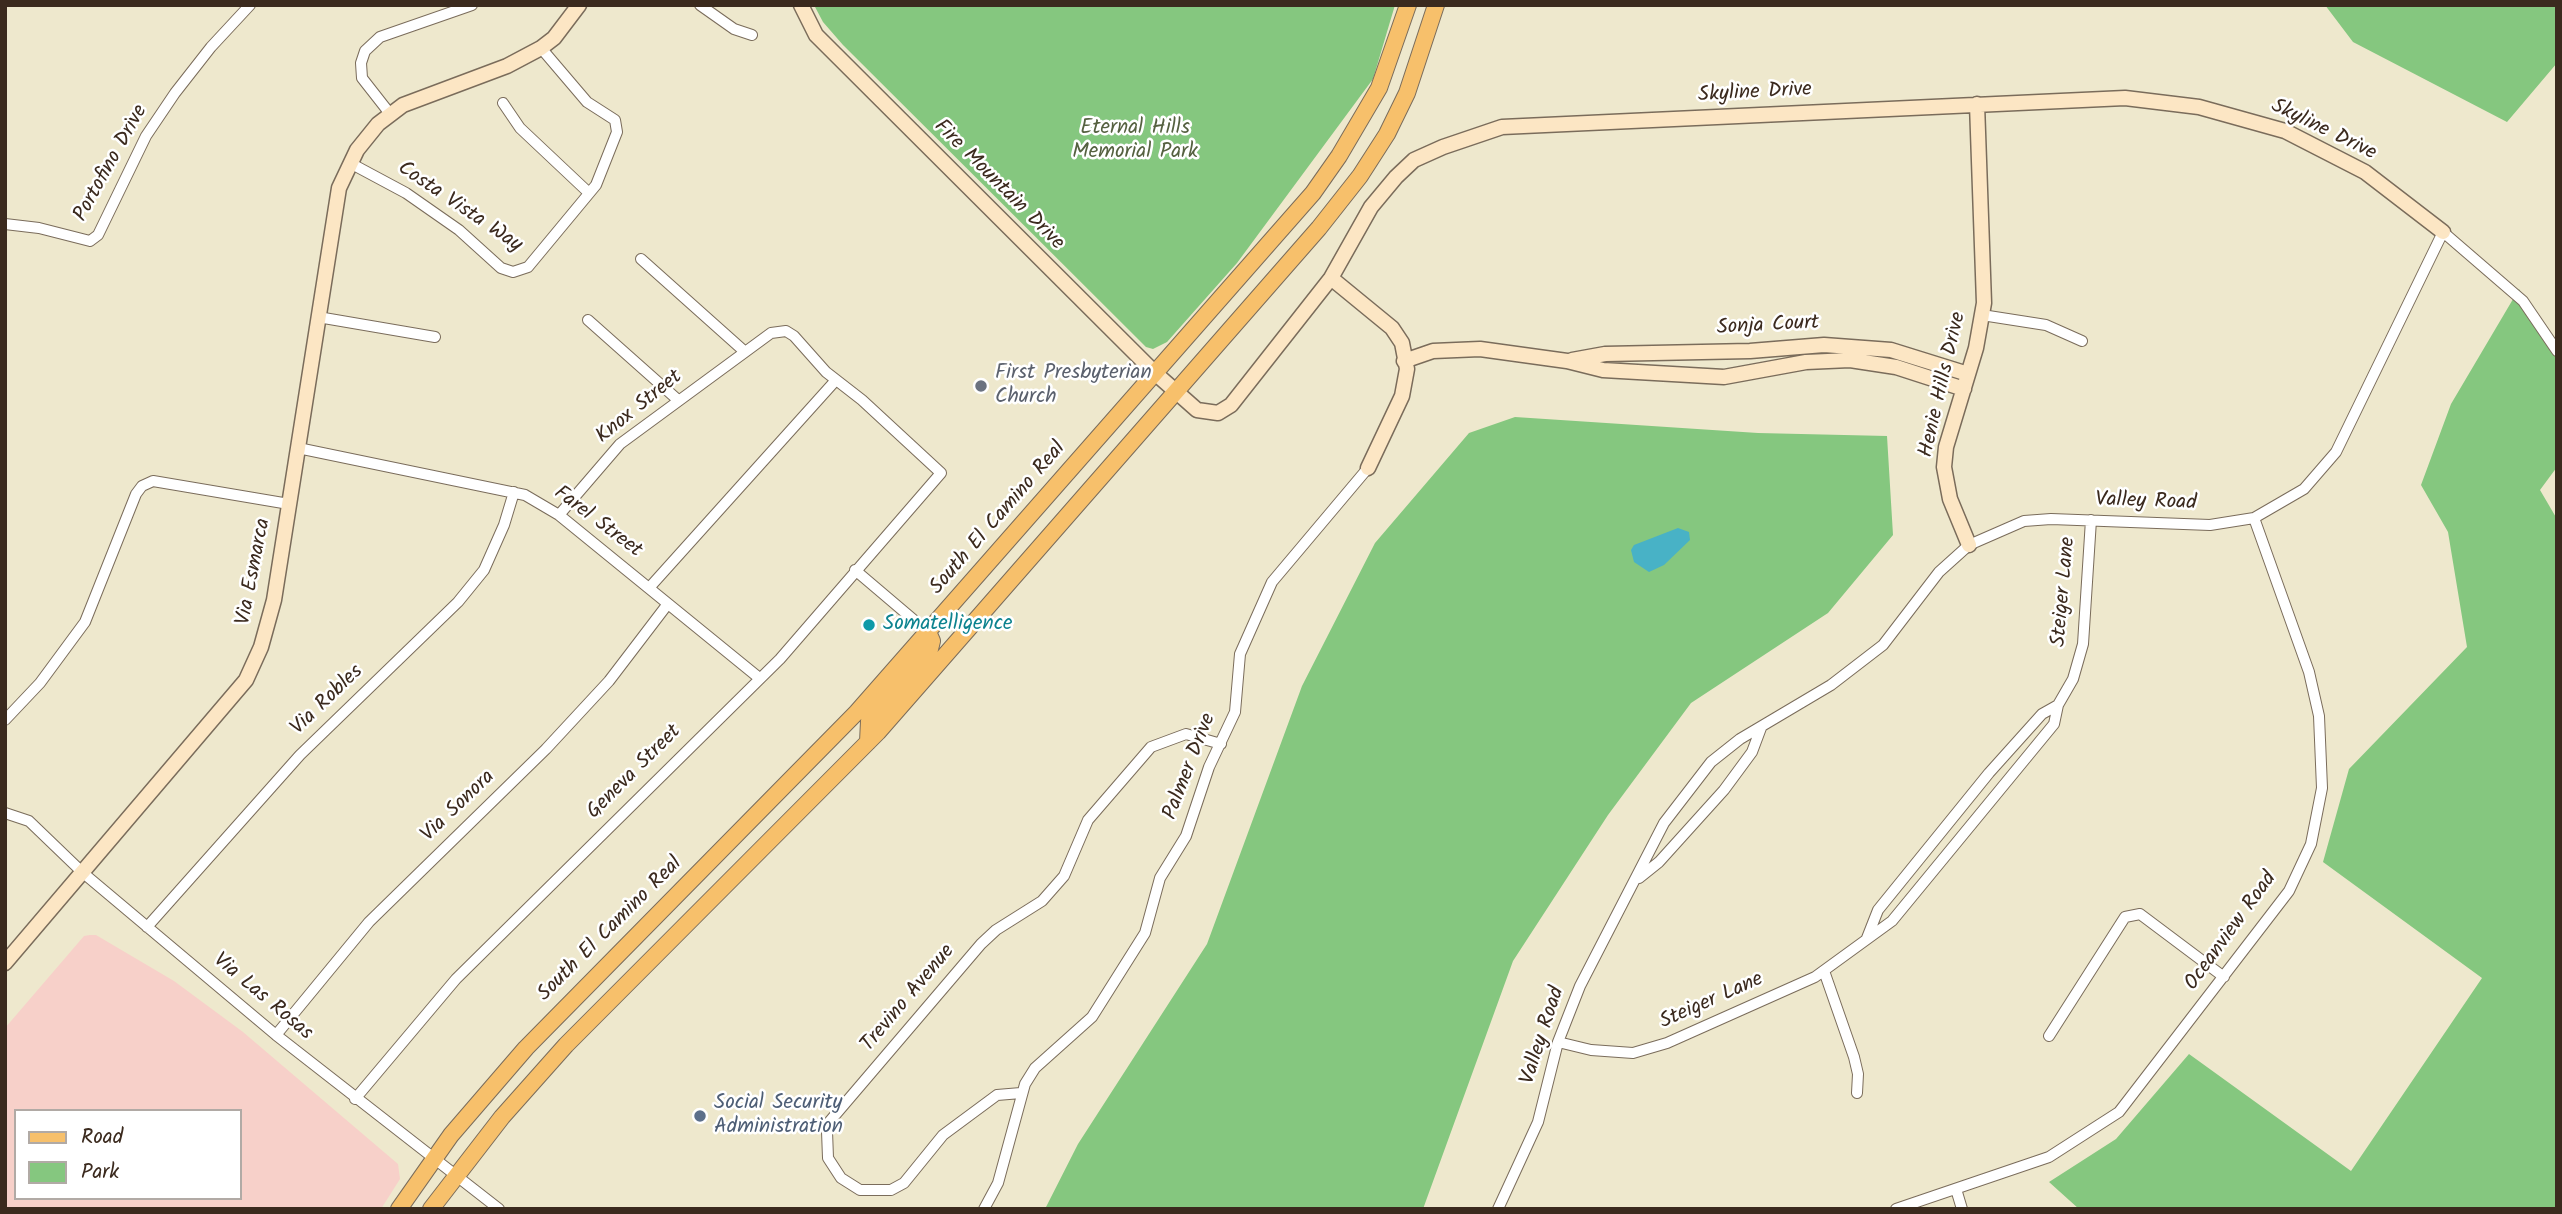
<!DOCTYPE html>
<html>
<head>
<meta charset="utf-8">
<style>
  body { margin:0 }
  #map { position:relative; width:2562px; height:1214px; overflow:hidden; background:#eee8cd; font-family:Kalam,sans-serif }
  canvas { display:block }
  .frame { position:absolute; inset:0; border:7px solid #3b2a1e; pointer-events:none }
  .legend { position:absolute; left:14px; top:1109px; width:228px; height:91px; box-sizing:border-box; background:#fff; border:2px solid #b1aaa5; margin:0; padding:9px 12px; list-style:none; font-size:21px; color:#3b2a1e }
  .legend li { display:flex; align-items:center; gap:14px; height:35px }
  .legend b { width:35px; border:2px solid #b1aaa5 }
</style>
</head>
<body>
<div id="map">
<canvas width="2562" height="1214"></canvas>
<div class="frame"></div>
<ul class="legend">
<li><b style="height:9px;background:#f7c06b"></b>Road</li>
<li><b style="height:19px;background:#85c77f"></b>Park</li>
</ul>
</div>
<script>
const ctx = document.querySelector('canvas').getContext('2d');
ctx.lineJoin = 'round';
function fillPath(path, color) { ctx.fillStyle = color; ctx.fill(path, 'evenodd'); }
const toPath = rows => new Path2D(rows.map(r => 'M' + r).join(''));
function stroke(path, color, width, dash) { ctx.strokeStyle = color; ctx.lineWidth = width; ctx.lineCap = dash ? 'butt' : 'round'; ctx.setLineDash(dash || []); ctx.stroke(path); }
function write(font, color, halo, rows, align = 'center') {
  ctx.font = font + ' Kalam,sans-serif'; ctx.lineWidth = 5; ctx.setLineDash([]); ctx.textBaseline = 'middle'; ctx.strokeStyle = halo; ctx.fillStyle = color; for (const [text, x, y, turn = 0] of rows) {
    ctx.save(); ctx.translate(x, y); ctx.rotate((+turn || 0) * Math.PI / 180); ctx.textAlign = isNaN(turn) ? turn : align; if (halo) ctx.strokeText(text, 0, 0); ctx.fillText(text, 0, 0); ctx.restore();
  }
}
fillPath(toPath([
  [90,935,96,935,174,981,243,1032,398,1164,400,1179,381,1209,5,1209,5,1028,84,936],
  [16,1111,240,1111,240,1198,16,1198]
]), '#f7d0c9');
fillPath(toPath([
  [814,5,1395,5,1373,79,1237,263,1167,342,1153,349,1146,347,843,45,823,22],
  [2325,5,2557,5,2557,63,2507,122,2353,42],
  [2519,289,2557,351,2557,467,2540,490,2557,519,2557,1209,2079,1209,2049,1182,2116,1139,2189,1054,2351,1171,2482,978,2323,862,2349,769,2467,647,2448,532,2421,485,2451,404],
  [1515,417,1758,433,1887,436,1893,535,1828,613,1691,703,1608,815,1513,961,1423,1209,1045,1209,1078,1144,1207,944,1302,686,1375,543,1469,433]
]), '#85c77f');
fillPath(toPath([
  [1678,528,1689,532,1690,540,1664,565,1649,572,1634,562,1631,550,1634,545]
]), '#48b2c6');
const street = toPath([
  [700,5,734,29,752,35],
  [503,103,520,128,589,193],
  [391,115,362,78,361,63,365,51,380,37,472,5],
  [350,163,406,193,459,230,501,268,513,272,528,267,596,185,617,132,615,120,587,102,541,48],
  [5,224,39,228,90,241,98,235,146,136,175,93,211,47,250,5],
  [641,259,744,351],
  [1982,315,2046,325,2082,341],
  [318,317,435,337],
  [588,320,678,400],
  [298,448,525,495,559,515,758,677],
  [855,570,928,632],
  [649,588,836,380],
  [5,720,40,683,85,622,136,494,142,486,153,481,289,504],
  [5,813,29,821,82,872,276,1035,499,1209],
  [1639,878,1659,862,1724,790,1752,752,1761,728],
  [147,927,300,755,458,602,484,570,504,525,514,492],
  [1867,938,1878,910,1989,773,2042,714,2058,705],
  [1824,971,1854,1057,1858,1074,1857,1093],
  [276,1035,369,922,546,749,609,681,667,605],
  [2049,1036,2125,917,2140,914,2224,977],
  [1558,1042,1591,1050,1633,1053,1667,1043,1815,977,1892,921,2054,724,2058,705,2073,679,2083,644,2091,520],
  [1021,1093,997,1095,943,1135,904,1183,891,1190,860,1190,841,1178,828,1158,827,1131,830,1121,981,944,996,930,1042,901,1064,876,1088,820,1151,747,1186,734,1221,744],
  [355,1099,456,979,780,659,941,473,862,400,826,372,794,336,786,331,771,333,620,444,559,515],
  [1956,1189,1962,1209],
  [984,1209,998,1183,1025,1084,1035,1068,1092,1017,1145,933,1160,878,1186,836,1209,767,1235,712,1240,654,1272,582,1368,468],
  [1498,1209,1538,1122,1558,1042,1580,986,1664,823,1711,762,1740,739,1831,685,1883,645,1939,572,1969,545,2024,521,2051,519,2210,525,2254,518,2304,489,2336,452,2443,232,2523,301,2557,351],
  [1896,1209,2049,1157,2119,1112,2289,891,2311,844,2322,788,2319,716,2309,672,2254,518]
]);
const secondary = toPath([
  [801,5,816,35,1155,373,1197,410,1218,413,1231,405,1331,278,1371,207,1396,177,1414,160,1443,147,1502,127,2125,98,2199,107,2285,131,2365,172,2443,232],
  [1331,278,1392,328,1402,343,1407,369,1402,396,1368,468],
  [1572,360,1605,354,1750,351,1824,345,1891,350,1968,374],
  [1404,361,1433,351,1480,349,1567,361,1603,370,1724,377,1806,362,1850,360,1896,367,1964,389],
  [1969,545,1950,499,1944,467,1946,447,1976,348,1984,303,1977,104],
  [5,963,246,680,261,647,274,600,339,188,357,150,378,124,403,105,507,66,541,48,554,38,579,5]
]);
const primary = toPath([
  [868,742,869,721,930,649,932,641,928,632],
  [399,1209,451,1135,526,1048,857,712,1313,193,1339,156,1379,88,1408,5],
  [431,1209,502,1117,566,1045,878,732,1319,228,1360,176,1387,134,1407,93,1436,5]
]);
stroke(street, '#7a6c5b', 12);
stroke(secondary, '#7a6c5b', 17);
stroke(primary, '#7a6c5b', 18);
stroke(street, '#fff', 10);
stroke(secondary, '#fce6c4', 14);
stroke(primary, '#f7c06b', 16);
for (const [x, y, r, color] of [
  [981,386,7,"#6b7280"],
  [869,625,7,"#0f9aa8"],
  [700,1116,7,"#5c6f8a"]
]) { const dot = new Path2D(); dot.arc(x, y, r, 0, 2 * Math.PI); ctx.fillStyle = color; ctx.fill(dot); stroke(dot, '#fff', 2.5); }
write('21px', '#3b2a1e', '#fff', [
  ["Skyline Drive",1755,94,-3],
  ["Skyline Drive",2323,131,26],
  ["Portofino Drive",112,164,-61],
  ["Fire Mountain Drive",998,186,45],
  ["Costa Vista Way",459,208,34],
  ["Sonja Court",1768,327,-3],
  ["Henie Hills Drive",1944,385,-77],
  ["Knox Street",640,408,-39],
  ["Valley Road",2146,503,2],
  ["South El Camino Real",999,519,-49],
  ["Farel Street",597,523,37],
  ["Via Esmarca",255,572,-79],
  ["Steiger Lane",2065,592,-85],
  ["Via Robles",328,701,-44],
  ["Palmer Drive",1191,767,-69],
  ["Geneva Street",635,773,-45],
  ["Via Sonora",459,807,-44],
  ["South El Camino Real",611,930,-45],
  ["Oceanview Road",2232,932,-54],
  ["Via Las Rosas",262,998,40],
  ["Trevino Avenue",909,999,-50],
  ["Steiger Lane",1712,1002,-24],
  ["Valley Road",1544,1036,-72]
]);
write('21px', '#556140', '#fff', [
  ["Eternal Hills",1135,129],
  ["Memorial Park",1135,153]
]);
write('21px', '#5b616d', '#fff', [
  ["First Presbyterian",995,374],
  ["Church",995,398]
], 'left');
write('21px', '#0d838f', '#fff', [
  ["Somatelligence",883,625]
], 'left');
write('21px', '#4e5e75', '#fff', [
  ["Social Security",714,1104],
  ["Administration",714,1128]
], 'left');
</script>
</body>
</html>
